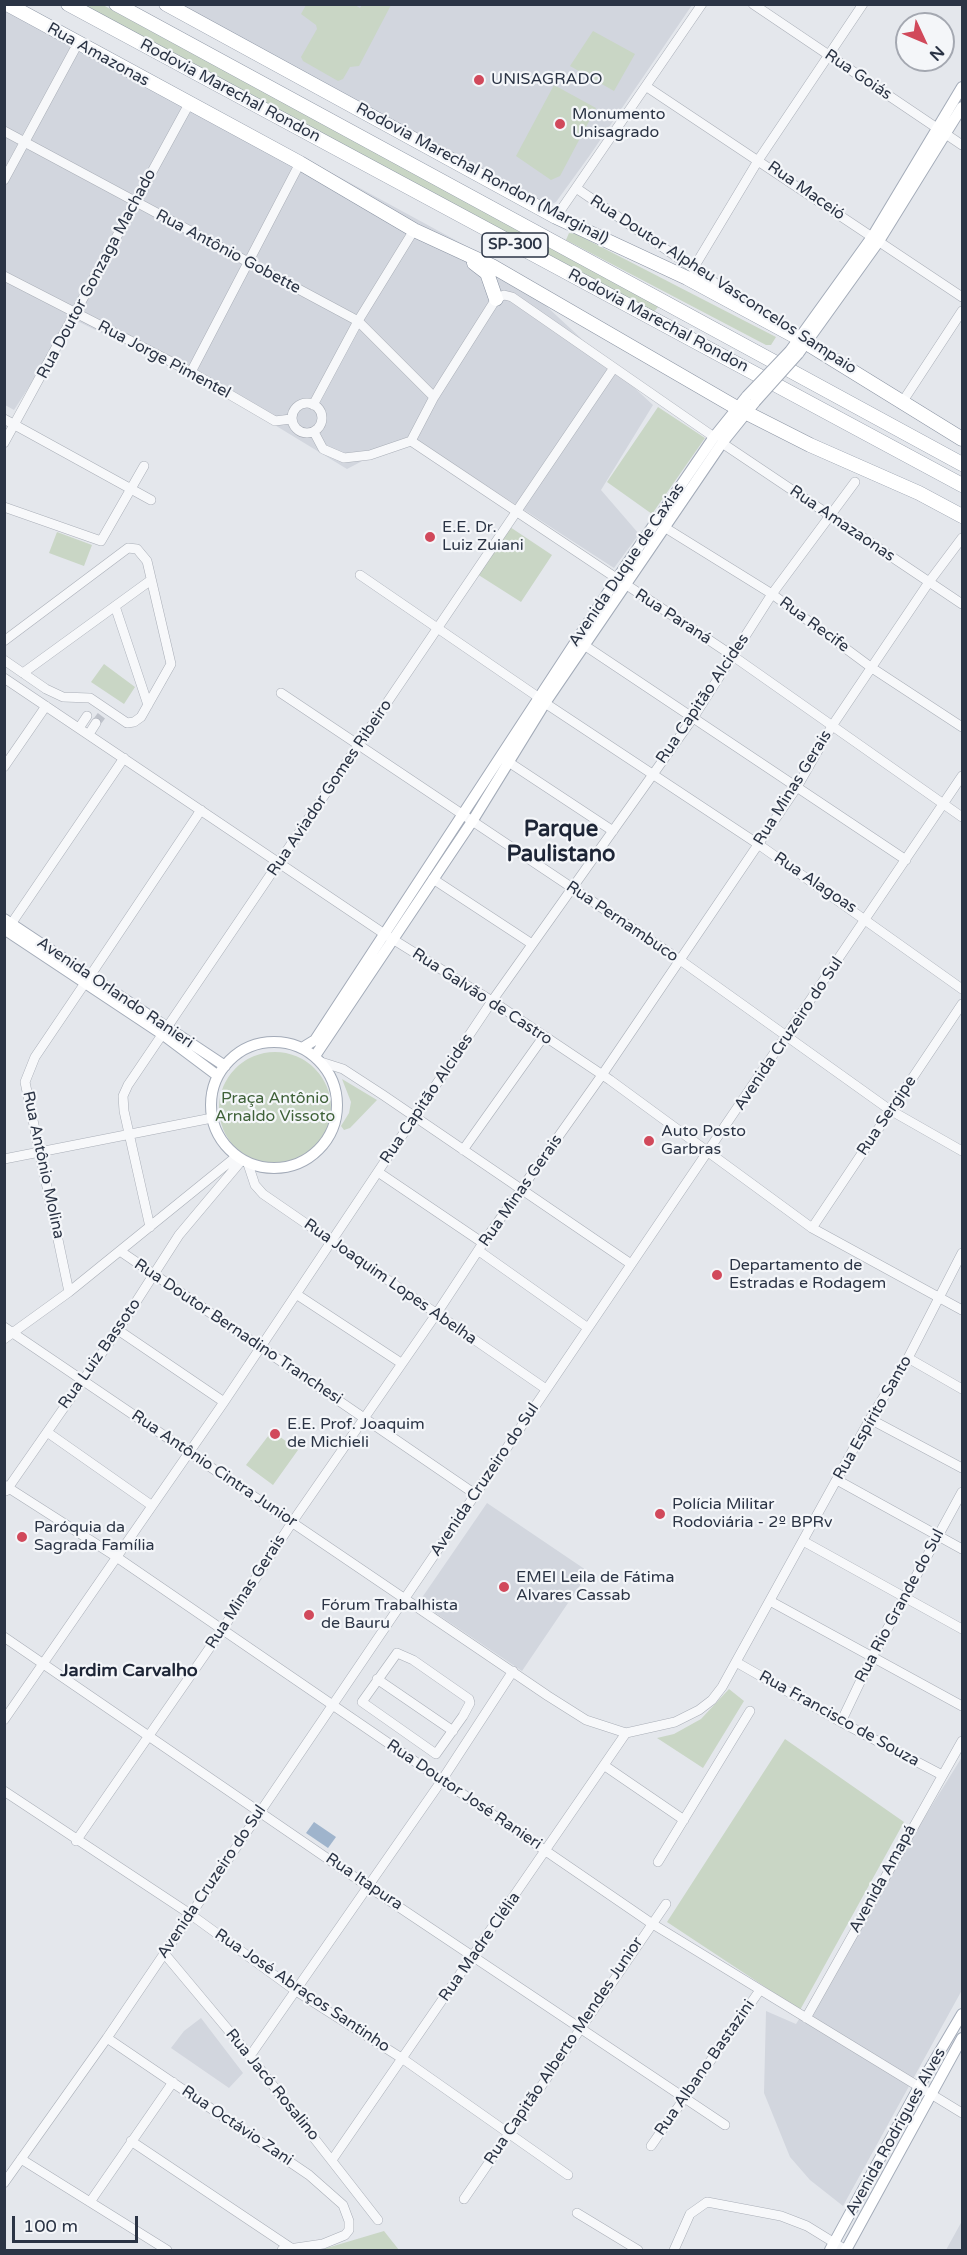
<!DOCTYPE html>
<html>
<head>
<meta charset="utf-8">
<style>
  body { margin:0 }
  #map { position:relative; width:967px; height:2255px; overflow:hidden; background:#e4e7ec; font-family:"Varela Round",sans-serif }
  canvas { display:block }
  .frame { position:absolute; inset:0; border:6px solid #2b3445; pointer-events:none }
  .north { position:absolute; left:895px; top:12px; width:60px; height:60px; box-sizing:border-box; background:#f4f6f9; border:2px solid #a4a8b1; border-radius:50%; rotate:134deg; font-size:16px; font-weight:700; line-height:24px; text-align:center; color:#2b3445 }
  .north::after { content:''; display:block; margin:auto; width:21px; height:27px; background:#d1495b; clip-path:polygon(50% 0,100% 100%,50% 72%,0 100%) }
  .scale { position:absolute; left:12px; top:2216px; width:126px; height:27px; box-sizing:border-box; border:3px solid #2b3445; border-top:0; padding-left:8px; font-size:18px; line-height:21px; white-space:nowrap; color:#2b3445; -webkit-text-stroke:4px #f4f6f9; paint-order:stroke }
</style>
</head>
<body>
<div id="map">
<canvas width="967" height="2255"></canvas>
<div class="frame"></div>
<div class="north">N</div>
<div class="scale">100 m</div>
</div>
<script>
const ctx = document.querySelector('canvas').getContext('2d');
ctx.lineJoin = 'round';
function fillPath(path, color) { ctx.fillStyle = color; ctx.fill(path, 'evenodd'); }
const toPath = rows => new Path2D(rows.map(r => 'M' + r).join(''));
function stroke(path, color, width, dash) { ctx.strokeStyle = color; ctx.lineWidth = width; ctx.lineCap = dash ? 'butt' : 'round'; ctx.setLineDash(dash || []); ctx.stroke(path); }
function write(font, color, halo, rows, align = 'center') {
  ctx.font = font + ' "Varela Round",sans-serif'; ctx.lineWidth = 4.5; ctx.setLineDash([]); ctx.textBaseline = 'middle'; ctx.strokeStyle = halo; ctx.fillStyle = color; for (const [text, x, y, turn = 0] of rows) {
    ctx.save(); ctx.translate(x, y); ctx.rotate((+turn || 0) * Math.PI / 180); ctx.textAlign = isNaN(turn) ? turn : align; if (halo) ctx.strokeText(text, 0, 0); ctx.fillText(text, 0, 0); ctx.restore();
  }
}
fillPath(toPath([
  [4,5,23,5,503,266,653,405,601,490,639,534,614,568,410,436,347,469,209,385,73,319,14,410,5,405],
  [177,5,692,5,590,155,556,202,550,205],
  [487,1503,589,1572,522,1671,419,1602],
  [962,1757,962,1990,843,2206,810,2180,790,2157,764,2093,766,2011,796,2024],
  [201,2018,243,2073,229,2088,171,2048,184,2031],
  [962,2221,962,2250,946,2250]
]), '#d2d6de');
fillPath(toPath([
  [78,5,103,5,659,306,651,315],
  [306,5,355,5,360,8,362,5,391,5,359,66,350,67,343,79,338,81,303,61,301,57,317,29,316,25,301,14],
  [593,31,635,54,614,91,570,66],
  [554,85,596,108,560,176,551,180,516,156],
  [569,233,576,234,776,337,771,345,766,345,566,240],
  [658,407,705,438,652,514,607,482],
  [510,527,552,555,521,602,477,574],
  [57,532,92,545,84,566,49,553],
  [104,664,135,687,124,704,91,682],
  '219 1108a56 56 0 1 1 112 0a56 56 0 1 1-112 0Z',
  [342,1079,377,1100,350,1128,344,1130,341,1126,349,1113,351,1102],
  [272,1431,298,1450,273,1485,246,1465],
  [729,1689,744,1701,703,1768,657,1738,674,1734,701,1719],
  [785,1739,904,1822,800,2010,667,1922],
  [384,2231,399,2250,320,2250]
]), '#c9d6c5');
fillPath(toPath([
  [314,1822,336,1837,328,1848,306,1833]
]), '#9fb4cc');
stroke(toPath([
  [96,723,102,715]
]), '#bfc3cb', 9, [9, 4.5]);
const minor = toPath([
  [753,4,962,145],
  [647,87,962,297],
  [4,131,358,321,434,397],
  [4,180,77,45],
  [576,188,740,300],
  [556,217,702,4],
  [693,269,759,159,863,4],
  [4,276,191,372,275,421,291,419],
  [191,372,300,163],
  [903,401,962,311],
  '292 418a15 15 0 1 1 30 0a15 15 0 1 1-30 0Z',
  [313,405,358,321,414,230],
  [4,419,151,500],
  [314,432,323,449,344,458,370,455,411,441,434,397,496,299,504,295,512,297,714,437],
  [411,441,733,656,962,817],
  [4,443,189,104],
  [722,443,962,604],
  [4,507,101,541,144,466],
  [664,527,772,594,872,668,962,727],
  [360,575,538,697],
  [115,606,148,705],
  [4,641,128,548,137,549,147,561,171,664,141,717,134,722,127,723,90,698,63,697,46,689,4,660],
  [584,645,906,860],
  [23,673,151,580],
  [4,678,386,935,492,1001,610,1080,812,1228,962,1310],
  [281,693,680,960,890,1110,962,1151],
  [545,703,758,844,962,989],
  [79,728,87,716],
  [89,734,96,723],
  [507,761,613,831],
  [4,767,46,706],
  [433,879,532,944],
  [7,930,124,758],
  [90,976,201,810],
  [321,1062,343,1069,383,1095,631,1264],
  [463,1150,544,1036],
  [4,1159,212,1118],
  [248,1164,255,1185,263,1194,546,1389],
  [378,1172,483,1243],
  [150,1227,124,1111,123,1096,128,1085,613,369],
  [812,1228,962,1004],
  [120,1251,475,1494],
  [479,1251,588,1328],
  [69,1292,25,1082,35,1057,85,983],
  [296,1294,401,1363],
  [4,1327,548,1696,586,1720,626,1733,675,1722,699,1710,712,1700,722,1687,870,1419,908,1358,962,1253],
  [118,1330,224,1402],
  [4,1339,69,1292,237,1156],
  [908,1358,962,1389],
  [870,1419,962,1468],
  [47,1432,151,1505],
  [837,1480,962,1549],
  [4,1485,115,1556,651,1923,962,2113],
  [6,1491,118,1330,179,1235,242,1160],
  [803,1541,962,1629],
  [770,1601,962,1706],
  [4,1637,369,1887,725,2125],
  [397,1653,413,1660,469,1699,470,1703,463,1716,436,1754,362,1702,397,1653],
  [736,1662,841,1722,942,1775],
  [377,1679,453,1731],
  [4,1720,224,1402,492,1001,693,718,772,594,855,482],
  [841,1722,872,1657,962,1492],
  [605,1766,684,1820],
  [4,1791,190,1914,296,1991,403,2059,568,2175],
  [76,1841,222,1630,293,1521,437,1313,483,1243,602,1075,797,787,832,726,929,582,962,538],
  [658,1862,750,1711],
  [163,1952,250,2056,378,2220],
  [806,2018,962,1741],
  [107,2038,309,2175,343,2205,349,2221,349,2230,345,2235,323,2244,282,2250],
  [250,2056,442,1780,513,1671],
  [131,2141,291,2248],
  [651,2146,760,1990],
  [21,2159,167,2250],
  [332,2160,626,1733],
  [4,2183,107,2038,962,776],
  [464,2199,666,1904],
  [90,2202,173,2082],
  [577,2213,638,2250],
  [674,2250,690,2214,707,2202,781,2216,807,2226,846,2250]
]);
const major = toPath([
  [790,351,872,237,962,87],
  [798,354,879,241,962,107],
  [4,919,225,1066],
  [4,929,162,1034,218,1076],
  '211 1105a63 63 0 1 1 126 0a63 63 0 1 1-126 0Z',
  [302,1048,315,1040,616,580,714,437,747,396],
  [315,1056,473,820,545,703,722,443,755,402],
  [830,2250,920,2085,962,2014],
  [846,2250,962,2038]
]);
const highway = toPath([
  [7,4,300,163,414,230,492,266,737,408,810,445,919,493,962,516],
  [68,4,962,485],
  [116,4,962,464],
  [166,4,556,217,687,278,800,339,962,439],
  [474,263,487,273,496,299]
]);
stroke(minor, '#a9aeb7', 10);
stroke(major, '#a3abb8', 12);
stroke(highway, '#8b94a3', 15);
stroke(minor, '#f7f8fa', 9);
stroke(major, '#fff', 10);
stroke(highway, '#fff', 14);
const majorBridge = toPath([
  [747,396,790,351],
  [755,402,798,354]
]);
stroke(majorBridge, '#a3abb8', 12, []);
stroke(majorBridge, '#fff', 10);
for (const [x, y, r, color] of [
  [479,80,6,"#d1495b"],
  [560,124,6,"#d1495b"],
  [430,537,6,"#d1495b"],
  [649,1141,6,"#d1495b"],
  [717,1275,6,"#d1495b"],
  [275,1434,6,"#d1495b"],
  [660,1514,6,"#d1495b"],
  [22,1537,6,"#d1495b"],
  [504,1587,6,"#d1495b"],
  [309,1615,6,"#d1495b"]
]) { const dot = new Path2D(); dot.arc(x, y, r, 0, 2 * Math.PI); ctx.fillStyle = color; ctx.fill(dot); stroke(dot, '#f4f6f9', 2); }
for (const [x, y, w] of [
  [515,245,66]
]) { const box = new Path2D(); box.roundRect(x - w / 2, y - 12, w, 24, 4.5); ctx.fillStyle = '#f4f6f9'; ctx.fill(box); stroke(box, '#2b3445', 1.5); }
write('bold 15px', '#2b3445', null, [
  ["SP-300",515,245]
]);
write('16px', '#2b3445', '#f4f6f9', [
  ["Rua Amazonas",98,55,29],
  ["Rua Goiás",858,75,34],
  ["Rodovia Marechal Rondon",230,91,28],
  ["Rodovia Marechal Rondon (Marginal)",482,174,28],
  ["Rua Maceió",806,191,35],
  ["Rua Antônio Gobette",228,252,28],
  ["Rua Doutor Gonzaga Machado",97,274,-62],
  ["Rua Doutor Alpheu Vasconcelos Sampaio",723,285,33],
  ["Rodovia Marechal Rondon",658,321,28],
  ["Rua Jorge Pimentel",164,360,28],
  ["Rua Amazaonas",842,524,34],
  ["Avenida Duque de Caxias",627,565,-56],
  ["Rua Paraná",673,617,33],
  ["Rua Recife",814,625,36],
  ["Rua Capitão Alcides",703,699,-56],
  ["Rua Aviador Gomes Ribeiro",330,788,-56],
  ["Rua Minas Gerais",793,788,-58],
  ["Rua Alagoas",815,883,34],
  ["Rua Pernambuco",622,922,34],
  ["Avenida Orlando Ranieri",115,993,34],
  ["Rua Galvão de Castro",482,997,33],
  ["Avenida Cruzeiro do Sul",789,1034,-56],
  ["Rua Capitão Alcides",427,1099,-56],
  ["Rua Sergipe",887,1116,-56],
  ["Rua Antônio Molina",43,1165,78],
  ["Rua Minas Gerais",521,1191,-55],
  ["Rua Joaquim Lopes Abelha",390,1282,35],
  ["Rua Doutor Bernadino Tranchesi",238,1332,34],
  ["Rua Luiz Bassoto",100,1354,-55],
  ["Rua Espírito Santo",873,1418,-60],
  ["Rua Antônio Cintra Junior",214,1469,34],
  ["Avenida Cruzeiro do Sul",485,1480,-56],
  ["Rua Minas Gerais",246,1592,-57],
  ["Rua Rio Grande do Sul",900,1606,-62],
  ["Rua Francisco de Souza",839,1719,29],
  ["Rua Doutor José Ranieri",464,1795,34],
  ["Avenida Amapá",883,1879,-61],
  ["Avenida Cruzeiro do Sul",212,1882,-56],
  ["Rua Itapura",364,1882,34],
  ["Rua Madre Clélia",480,1947,-55],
  ["Rua José Abraços Santinho",302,1991,34],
  ["Rua Capitão Alberto Mendes Junior",564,2051,-56],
  ["Rua Albano Bastazini",705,2068,-55],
  ["Rua Jacó Rosalino",272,2085,51],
  ["Rua Octávio Zani",237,2126,34],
  ["Avenida Rodrigues Alves",896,2132,-61]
]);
write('16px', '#2b3445', '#f4f6f9', [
  ["UNISAGRADO",491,80],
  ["Monumento",572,115],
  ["Unisagrado",572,133],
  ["E.E. Dr.",442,528],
  ["Luiz Zuiani",442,546],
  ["Auto Posto",661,1132],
  ["Garbras",661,1150],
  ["Departamento de",729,1266],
  ["Estradas e Rodagem",729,1284],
  ["E.E. Prof. Joaquim",287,1425],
  ["de Michieli",287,1443],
  ["Polícia Militar",672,1505],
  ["Rodoviária - 2º BPRv",672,1523],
  ["Paróquia da",34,1528],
  ["Sagrada Família",34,1546],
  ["EMEI Leila de Fátima",516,1578],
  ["Alvares Cassab",516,1596],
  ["Fórum Trabalhista",321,1606],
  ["de Bauru",321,1624]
], 'left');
write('16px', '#3f6138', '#f4f6f9', [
  ["Praça Antônio",275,1099],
  ["Arnaldo Vissoto",275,1117]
]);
write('bold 18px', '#1d2536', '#f4f6f9', [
  ["Jardim Carvalho",129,1671]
]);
write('bold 22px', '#1d2536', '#f4f6f9', [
  ["Parque",561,830],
  ["Paulistano",561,855]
]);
</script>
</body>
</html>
